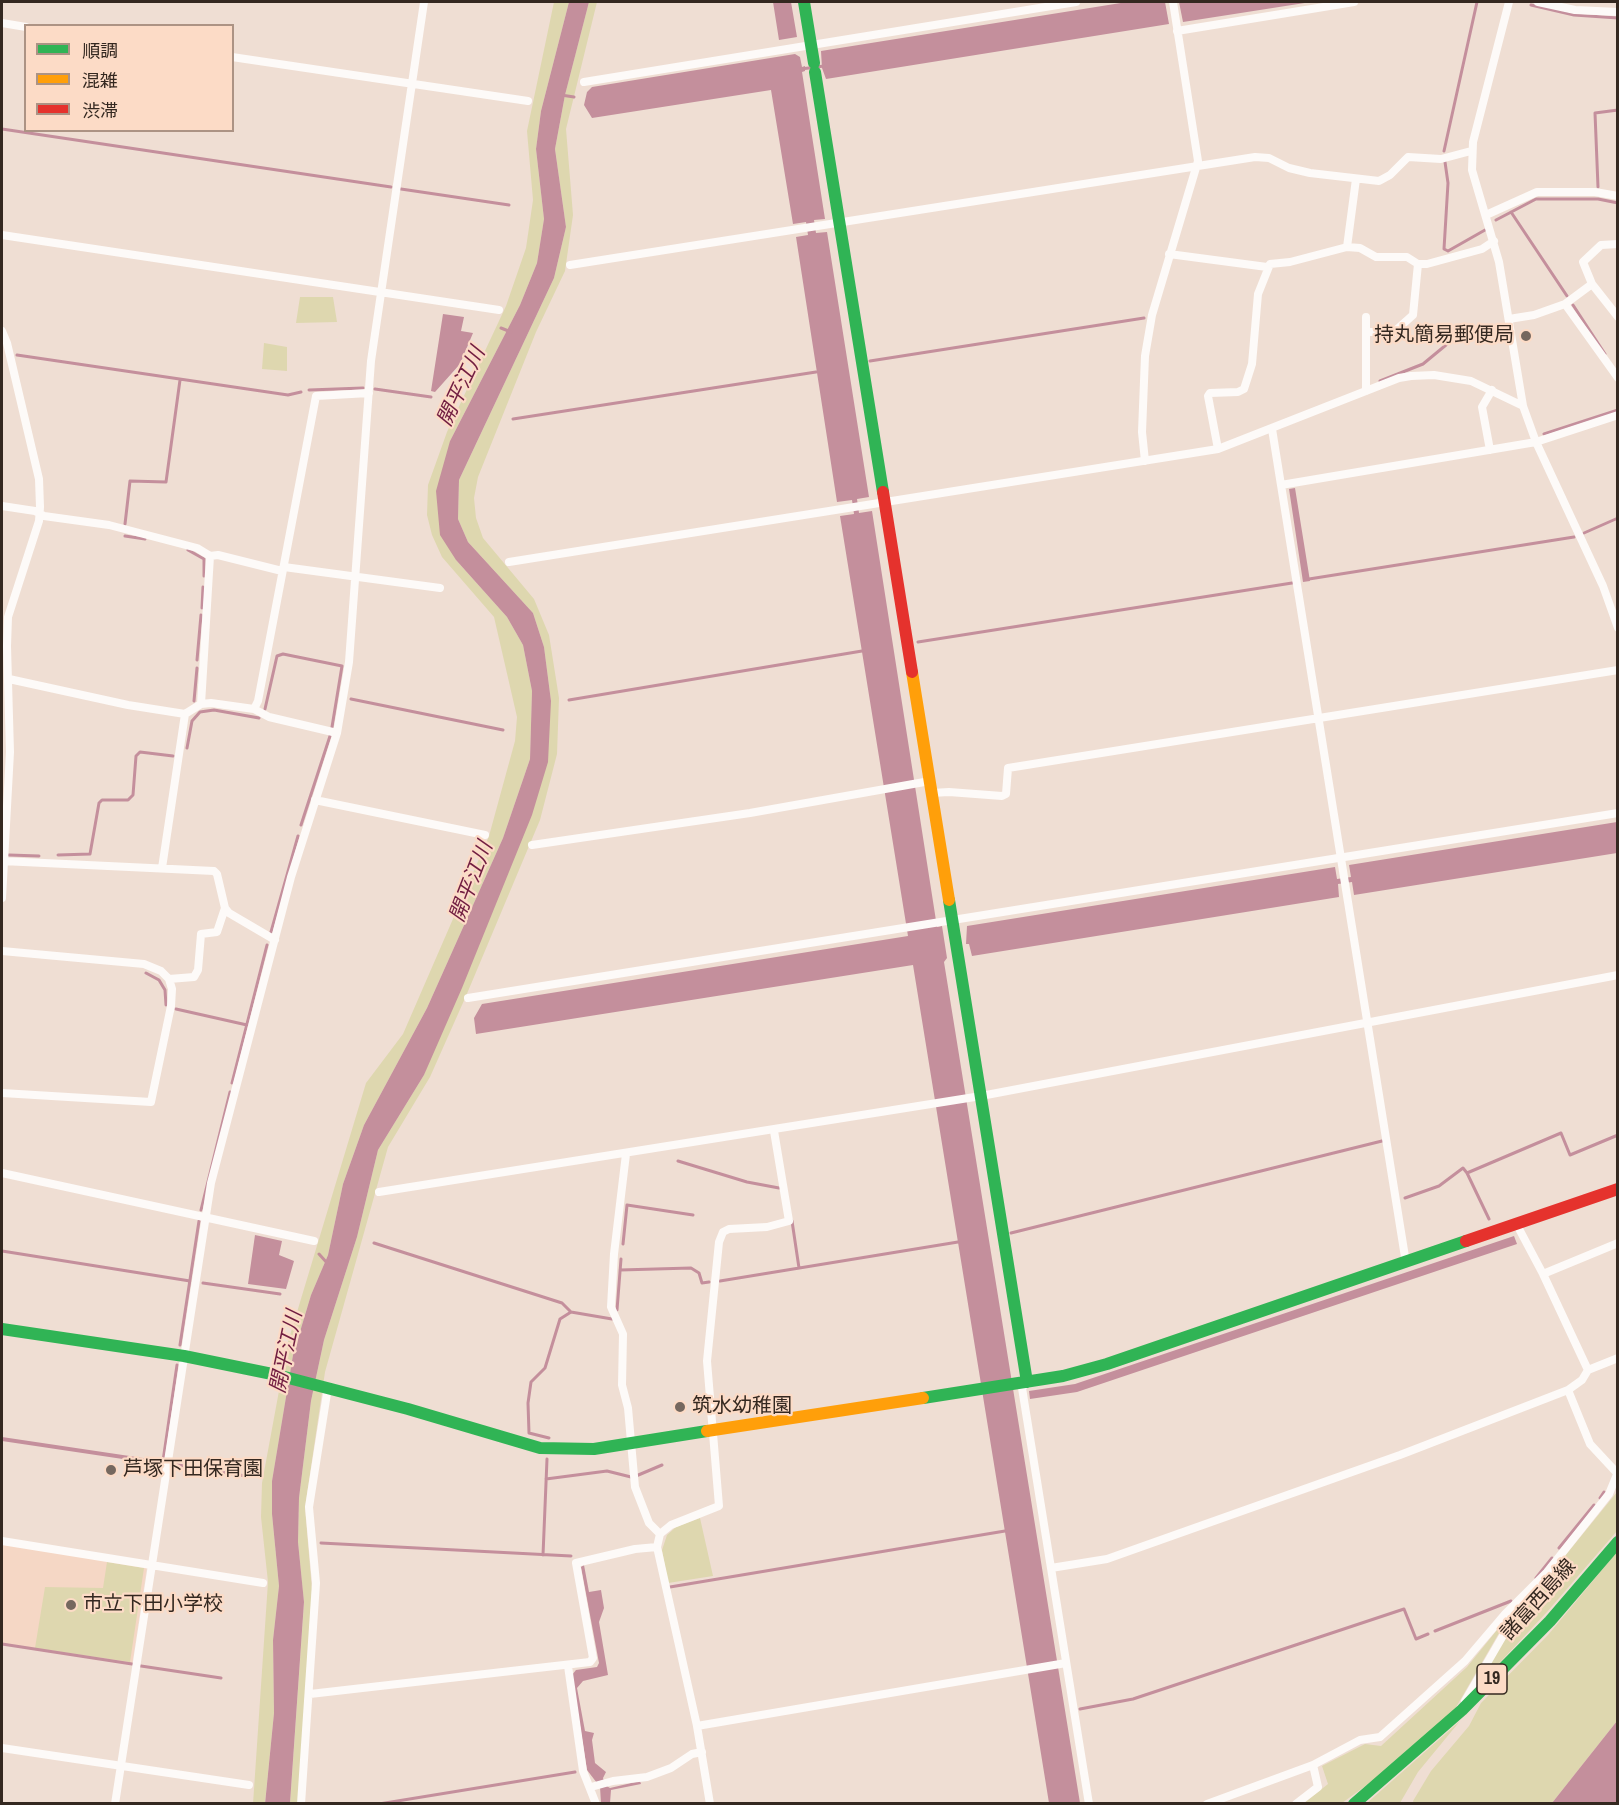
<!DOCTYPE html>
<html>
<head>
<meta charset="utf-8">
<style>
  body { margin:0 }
  #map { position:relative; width:1619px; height:1805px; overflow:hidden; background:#efded3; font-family:"Archivo Narrow","Noto Sans JP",sans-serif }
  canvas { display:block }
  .frame { position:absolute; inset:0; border:3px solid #342820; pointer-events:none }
  .legend { position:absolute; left:24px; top:24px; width:210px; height:108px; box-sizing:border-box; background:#fcdbc6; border:2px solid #ac9384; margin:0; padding:8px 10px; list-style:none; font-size:18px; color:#342820 }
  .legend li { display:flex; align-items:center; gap:12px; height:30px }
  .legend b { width:30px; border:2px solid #ac9384 }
</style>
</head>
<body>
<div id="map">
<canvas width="1619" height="1805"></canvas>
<div class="frame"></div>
<ul class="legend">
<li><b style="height:8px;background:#30b455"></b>順調</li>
<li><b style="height:8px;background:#ff9f0a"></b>混雑</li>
<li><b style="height:8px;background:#e5322d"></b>渋滞</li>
</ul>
</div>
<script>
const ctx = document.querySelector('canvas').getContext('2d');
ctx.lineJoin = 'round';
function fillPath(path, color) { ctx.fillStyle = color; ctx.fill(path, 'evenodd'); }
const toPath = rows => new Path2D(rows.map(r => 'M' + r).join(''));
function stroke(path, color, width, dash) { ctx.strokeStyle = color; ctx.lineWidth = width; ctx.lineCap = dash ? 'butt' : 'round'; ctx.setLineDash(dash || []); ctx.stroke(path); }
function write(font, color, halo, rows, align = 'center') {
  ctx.font = font + ' "Archivo Narrow","Noto Sans JP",sans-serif'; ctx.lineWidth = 4.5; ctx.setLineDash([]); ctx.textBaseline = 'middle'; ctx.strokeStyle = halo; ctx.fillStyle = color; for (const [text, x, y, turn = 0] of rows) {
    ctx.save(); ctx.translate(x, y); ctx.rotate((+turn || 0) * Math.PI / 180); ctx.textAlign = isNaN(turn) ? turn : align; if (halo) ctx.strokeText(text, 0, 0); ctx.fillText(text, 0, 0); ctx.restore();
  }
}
fillPath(toPath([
  [2,1543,147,1565,132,1665,2,1645]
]), '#f5d7c5');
fillPath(toPath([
  [554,2,569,2,541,111,536,149,544,219,537,263,520,305,450,441,456,560,507,617,523,645,532,691,530,759,503,838,427,1008,364,1125,343,1184,328,1255,311,1295,293,1355,272,1481,272,1514,279,1586,273,1640,274,1713,265,1803,253,1804,268,1582,261,1517,262,1483,288,1342,366,1083,403,1034,489,836,515,741,517,717,494,617,442,557,432,535,427,515,428,485,447,432,506,306,526,248,533,200,527,131],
  [589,2,597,2,566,129,573,215,565,271,536,332,478,477,474,498,476,518,483,538,534,599,549,635,559,698,557,754,540,820,466,996,430,1077,388,1147,325,1372,305,1508,312,1590,298,1803,290,1804,304,1603,298,1542,299,1498,311,1401,324,1340,357,1237,378,1150,424,1075,551,701,544,647,533,613,468,542,458,519,459,480,554,278,566,227,555,149,565,95],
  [300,297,333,297,337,322,296,323],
  [264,343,287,347,287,371,262,369],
  [1617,1492,1617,1531,1547,1612,1475,1689,1525,1605],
  [700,1518,713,1576,668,1583,662,1550,667,1535,676,1527],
  [1617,1552,1617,1721,1552,1803,1414,1804,1413,1801,1431,1771,1469,1726,1481,1703,1548,1635],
  [107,1562,144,1568,130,1662,35,1648,45,1587,103,1588],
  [1510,1614,1455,1709,1382,1774,1342,1803,1303,1804,1328,1784,1322,1766,1365,1744,1381,1746,1467,1667],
  [1460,1721,1418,1772,1400,1803,1367,1803]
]), '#ded7af');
fillPath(toPath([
  [569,2,589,2,565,95,555,149,566,227,554,278,459,480,458,519,468,542,533,613,544,647,551,701,548,762,532,815,462,988,424,1075,378,1150,357,1237,324,1340,311,1401,299,1498,298,1542,304,1602,290,1803,265,1804,274,1713,273,1640,279,1586,272,1514,272,1481,293,1355,311,1295,328,1255,343,1184,364,1125,427,1008,503,838,530,759,532,691,523,645,507,617,456,560,440,535,436,491,450,441,520,305,537,263,544,219,536,149,541,111],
  [773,2,791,2,797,37,779,40],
  [1127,2,1165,2,1169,24,826,79,822,68,821,51],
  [1179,2,1311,2,1183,22],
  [795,54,800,57,802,67,805,66,805,71,802,72,825,219,814,220,816,233,827,232,869,497,857,499,859,513,872,511,937,927,942,926,947,958,944,962,1080,1803,1049,1803,913,965,476,1034,474,1018,482,1004,908,936,840,516,854,514,852,500,837,502,796,237,808,235,806,222,793,224,771,90,592,118,584,105,587,92,592,87],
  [443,314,464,317,461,331,473,333,460,364,435,392,431,391],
  [1295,488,1310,581,1303,582,1289,489],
  [1617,822,1617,853,1354,895,1352,882,1338,884,1339,897,972,956,969,944,966,944,967,926,1335,867,1337,879,1351,877,1349,865],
  [255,1235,282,1241,279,1255,294,1261,286,1289,248,1284],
  [1514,1236,1517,1244,1077,1392,1030,1399,1029,1391,1075,1384],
  [2,1437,163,1461,163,1465,2,1441],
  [584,1565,589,1592,601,1590,604,1608,599,1622,608,1675,583,1681,577,1688,585,1731,594,1733,592,1740,595,1763,606,1772,603,1778,605,1785,610,1788,640,1781,641,1784,611,1790,610,1803,601,1803,600,1787,587,1770,572,1675,576,1670,597,1667,599,1663,581,1567],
  [1617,1721,1617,1803,1552,1803]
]), '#c48f9c');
stroke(toPath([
  [1531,5,1574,15,1618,18],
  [801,69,824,66],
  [561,95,574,97],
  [2,129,391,187],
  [1444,151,1477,2],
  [1445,162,1448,183,1444,249,1448,251,1485,230],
  [1598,187,1595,113,1618,110],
  [401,189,509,205],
  [1511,212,1567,296],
  [1496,220,1536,199,1598,199,1618,203],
  [1573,305,1605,354],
  [501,328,511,332],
  [17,355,288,395,301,392],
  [870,361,1144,318],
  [1380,381,1423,364,1446,345],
  [375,389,431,397],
  [309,390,363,388],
  [513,419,816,372],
  [1544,434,1618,410],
  [125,524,130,481,166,482,180,380],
  [1584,533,1618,518],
  [125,536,145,539],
  [188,550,204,559,204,576],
  [1309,579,1574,537],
  [202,608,203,587],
  [918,642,1292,583],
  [197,660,201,615],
  [351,699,503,730],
  [569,700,862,651],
  [194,701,197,668],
  [265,709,277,656,283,654,342,666,332,727],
  [187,748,192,721,200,712,214,710,259,718],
  [301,825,330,736],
  [9,855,39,856],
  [58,855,90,854,99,803,102,800,128,800,133,795,136,756,140,752,173,756],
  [271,932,298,836],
  [146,973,159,980,165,990,166,1005],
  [176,1009,247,1025],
  [232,1083,267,945],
  [678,1161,747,1182,779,1188],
  [1405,1198,1439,1186,1463,1168,1467,1173],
  [201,1210,230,1092],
  [1489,1219,1467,1173,1561,1133,1570,1155,1618,1135],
  [792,1221,799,1268],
  [1011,1233,1382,1141],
  [374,1243,562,1303,571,1312],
  [623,1244,627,1205,693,1215],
  [2,1251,190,1281],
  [319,1254,328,1264],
  [620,1270,691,1268,699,1273,702,1283,709,1282],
  [720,1281,958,1242],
  [203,1283,280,1294],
  [617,1310,621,1259],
  [180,1345,199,1221],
  [549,1438,529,1433,528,1403,531,1382,545,1368,560,1319,571,1312,612,1319],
  [163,1461,177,1365],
  [172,1464,246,1476],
  [636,1476,662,1465],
  [546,1479,607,1471,631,1477],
  [1600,1498,1604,1492],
  [321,1543,571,1556],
  [1559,1548,1594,1505],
  [543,1555,547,1459],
  [1536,1578,1552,1558],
  [670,1587,1005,1531],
  [1435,1631,1511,1601],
  [2,1644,132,1664],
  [141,1666,221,1678],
  [1080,1709,1133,1699,1404,1609,1416,1639,1428,1634],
  [379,1804,575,1772]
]), '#c48f9c', 3);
stroke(toPath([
  [1509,2,1473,142,1472,170,1499,262,1523,406,1536,442,1603,586,1618,628],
  [1538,2,1575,10,1618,12],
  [2,23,26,27],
  [1177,31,1354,2],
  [232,57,528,101],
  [584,82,1076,2],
  [1486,215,1537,192,1595,192,1618,196],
  [2,235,499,310],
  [1618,244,1601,245,1583,262,1592,284,1618,317],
  [1347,247,1356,179],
  [1169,254,1267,267],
  [570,265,1255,157,1269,158,1289,168,1310,173,1379,181,1390,175,1408,157,1441,159,1471,151],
  [1565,304,1618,378],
  [1509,319,1534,315,1565,304,1592,284],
  [2,331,7,343,39,479,40,507,39,521,8,617,7,646,10,752,2,898],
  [1366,332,1394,332,1413,315,1418,264],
  [1366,391,1366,317],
  [1272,429,1406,1263],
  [1218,449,1208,396,1210,393,1238,392,1244,389,1252,364,1258,294,1270,264,1290,262,1347,247,1360,248,1376,257,1407,257,1418,264,1427,264,1482,249,1494,241],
  [1490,450,1482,407,1492,390],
  [1145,461,1142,432,1145,356,1152,315,1198,161,1173,2],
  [1281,485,1536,442,1618,415],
  [2,506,35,511,44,516,109,525,197,548,210,556,218,555,282,571],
  [509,562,1218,449,1399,378,1411,376,1434,375,1471,381,1523,406],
  [284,567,440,588],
  [9,679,128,705,185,714],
  [201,704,210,556],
  [254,709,269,717,337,733],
  [932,793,949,792,1002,796,1006,794,1008,768,1618,670],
  [315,800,485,835],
  [532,845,750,813,930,781],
  [2,861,214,871,217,874,225,908,229,913,275,940],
  [162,868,185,714,201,704,211,703,254,709,258,701,316,396,369,393],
  [2,951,144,964,161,971,169,979,172,989,171,1006,151,1102,2,1093],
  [169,979,194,977,198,970,201,934,217,932,225,908],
  [468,998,1618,813],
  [626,1154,614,1254,611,1307,623,1334,622,1385,628,1408,635,1487,649,1523,660,1534],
  [2,1173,314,1241],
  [379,1192,981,1096,1618,975],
  [1517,1225,1543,1274,1588,1370],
  [1543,1274,1618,1243],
  [1027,1382,1022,1388,1089,1804],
  [1568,1390,1590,1444,1617,1473],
  [2,1541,263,1583],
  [1051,1568,1107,1559,1400,1455,1568,1390,1582,1380,1588,1370,1618,1358],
  [568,1666,583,1771,596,1804],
  [310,1694,590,1662,593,1658,576,1563,635,1549,657,1547],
  [1465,1701,1515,1615,1519,1602],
  [697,1726,1066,1663],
  [2,1748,249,1785],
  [591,1787,613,1781,647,1777,671,1768,692,1754,702,1752],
  [115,1804,211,1183,291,877,337,733,349,662,371,361,424,2],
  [301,1804,316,1583,309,1507,328,1387],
  [710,1804,697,1726,657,1547,660,1534,671,1525,719,1506,707,1361,719,1242,723,1232,729,1229,767,1227,789,1221,774,1131],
  [1207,1804,1313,1765,1360,1740,1380,1737,1465,1661,1505,1614,1547,1572,1609,1494,1618,1472],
  [1296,1804,1318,1787,1313,1765]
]), '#fdfaf8', 8);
stroke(toPath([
  [804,2,814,63],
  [815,72,883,492],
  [949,900,1027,1382],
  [2,1329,184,1356,277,1375,408,1409,540,1448,594,1449,707,1431],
  [923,1398,1063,1376,1107,1364,1466,1241],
  [1354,1804,1462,1710,1550,1621,1618,1542]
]), '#30b455', 12);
stroke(toPath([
  [912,672,949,900],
  [707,1431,923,1398]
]), '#ff9f0a', 12);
stroke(toPath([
  [883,492,912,672],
  [1466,1241,1618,1189]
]), '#e5322d', 12);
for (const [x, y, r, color] of [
  [1526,336,6,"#75685f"],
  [680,1407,6,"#75685f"],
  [111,1470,6,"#75685f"],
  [71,1605,6,"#75685f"]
]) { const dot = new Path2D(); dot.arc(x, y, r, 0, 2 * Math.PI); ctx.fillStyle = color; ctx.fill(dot); stroke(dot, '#fcdbc6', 2); }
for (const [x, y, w] of [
  [1492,1679,30]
]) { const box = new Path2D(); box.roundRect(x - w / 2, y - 15, w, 30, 4.5); ctx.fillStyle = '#fcdbc6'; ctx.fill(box); stroke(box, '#342820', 1.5); }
write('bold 18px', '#342820', null, [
  ["19",1492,1679]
]);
write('20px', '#342820', '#fcdbc6', [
  ["持丸簡易郵便局",1514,336,"right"],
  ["筑水幼稚園",692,1407],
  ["芦塚下田保育園",123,1470],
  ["市立下田小学校",83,1605]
], 'left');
write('20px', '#342820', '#fcdbc6', [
  ["諸富西島線",1539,1600,-48]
]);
write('italic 21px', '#711d41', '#fcdbc6', [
  ["開平江川",462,387,-65],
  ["開平江川",472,882,-69],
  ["開平江川",287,1352,-78]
]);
</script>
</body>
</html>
